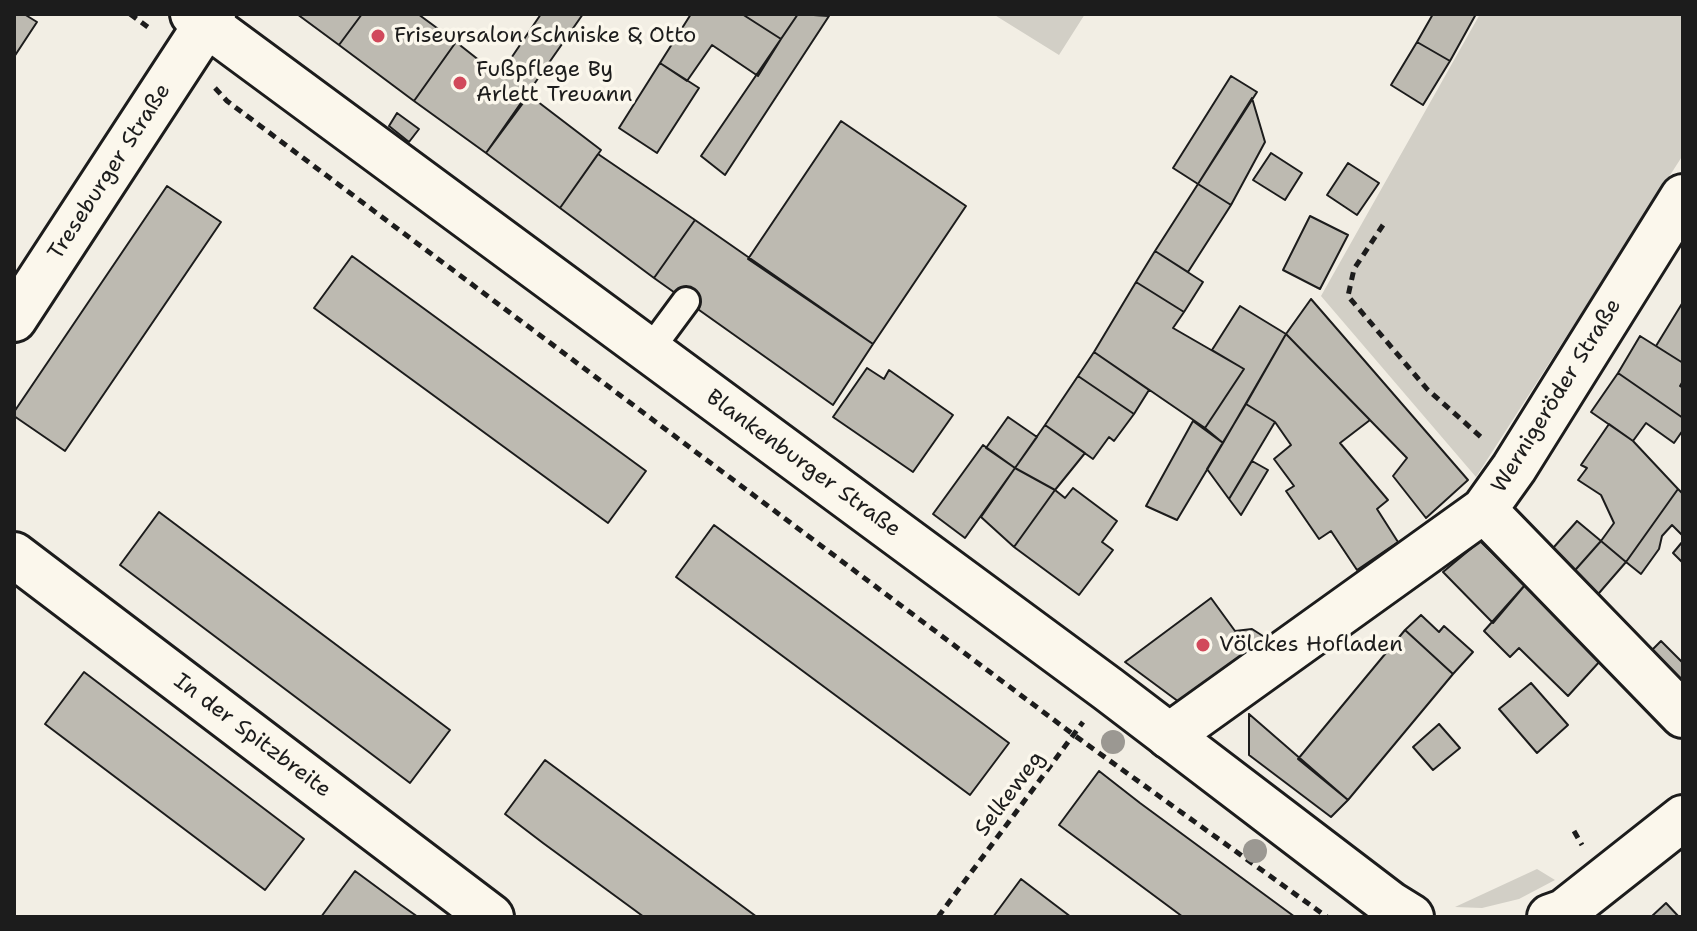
<!DOCTYPE html>
<html>
<head>
<meta charset="utf-8">
<style>
  body { margin:0 }
  #map { position:relative; width:1697px; height:931px; overflow:hidden; background:#f2eee4; font-family:"Shantell Sans",sans-serif }
  canvas { display:block }
  .frame { position:absolute; inset:0; border:16px solid #1c1c1c; pointer-events:none }
</style>
</head>
<body>
<div id="map">
<canvas width="1697" height="931"></canvas>
<div class="frame"></div>
</div>
<script>
const ctx = document.querySelector('canvas').getContext('2d');
ctx.lineJoin = 'round';
function fillPath(path, color) { ctx.fillStyle = color; ctx.fill(path, 'evenodd'); }
const toPath = rows => new Path2D(rows.map(r => 'M' + r).join(''));
function stroke(path, color, width, dash) { ctx.strokeStyle = color; ctx.lineWidth = width; ctx.lineCap = dash ? 'butt' : 'round'; ctx.setLineDash(dash || []); ctx.stroke(path); }
function write(font, color, halo, rows, align = 'center') {
  ctx.font = font + ' "Shantell Sans",sans-serif'; ctx.lineWidth = 7; ctx.setLineDash([]); ctx.textBaseline = 'middle'; ctx.strokeStyle = halo; ctx.fillStyle = color; for (const [text, x, y, turn = 0] of rows) {
    ctx.save(); ctx.translate(x, y); ctx.rotate((+turn || 0) * Math.PI / 180); ctx.textAlign = isNaN(turn) ? turn : align; if (halo) ctx.strokeText(text, 0, 0); ctx.fillText(text, 0, 0); ctx.restore();
  }
}
fillPath(toPath([
  [993,14,1085,14,1059,55],
  [1480,14,1683,14,1683,155,1476,477,1321,296],
  [1537,869,1555,880,1519,899,1482,908,1455,907]
]), '#d2cfc6');
const building = toPath([
  [14,14,24,14,37,22,14,57,14,14],
  [297,14,362,14,339,45,297,14],
  [362,14,418,14,456,42,414,101,339,45,362,14],
  [541,14,583,14,486,153,414,101,456,42,499,76,541,14],
  [691,14,742,14,781,39,758,76,712,45,687,81,660,63,691,14],
  [742,14,798,14,781,39,742,14],
  [798,14,829,16,725,175,701,156,798,14],
  [1433,14,1476,14,1450,61,1417,42,1433,14],
  [1417,42,1450,61,1423,105,1391,85,1417,42],
  [660,63,699,88,657,153,619,128,660,63],
  [1231,76,1257,92,1198,184,1173,168,1231,76],
  [529,95,601,150,560,208,486,153,529,95],
  [1252,98,1265,142,1231,205,1198,184,1252,98],
  [397,113,419,129,409,142,389,126,397,113],
  [841,121,966,206,873,344,748,259,841,121],
  [1271,153,1302,173,1285,200,1253,180,1271,153],
  [598,154,695,220,654,278,560,208,598,154],
  [1348,163,1379,183,1357,215,1327,195,1348,163],
  [1198,184,1231,205,1188,272,1155,251,1198,184],
  [167,186,221,222,65,451,14,416,14,412,167,186],
  [1310,216,1348,235,1320,289,1283,270,1310,216],
  [695,220,873,344,833,405,654,278,695,220],
  [1155,251,1203,282,1184,312,1136,282,1155,251],
  [352,256,646,471,608,523,314,308,352,256],
  [1136,282,1184,312,1173,328,1244,369,1205,428,1094,352,1136,282],
  [1311,299,1468,480,1426,518,1393,476,1407,458,1286,334,1311,299],
  [1683,302,1683,363,1656,346,1683,302],
  [1240,306,1286,334,1223,443,1205,428,1244,369,1212,350,1240,306],
  [1286,334,1370,420,1340,443,1388,500,1377,509,1398,542,1357,570,1331,531,1319,539,1286,491,1294,486,1274,459,1291,445,1275,422,1246,404,1286,334],
  [1640,336,1683,363,1683,381,1680,386,1683,388,1683,418,1618,373,1640,336],
  [1094,352,1149,390,1134,414,1078,376,1094,352],
  [867,368,884,379,889,370,953,415,913,472,833,417,867,368],
  [1618,373,1683,418,1683,430,1674,443,1646,423,1633,441,1591,412,1618,373],
  [1078,376,1134,414,1114,441,1109,437,1093,459,1045,425,1078,376],
  [1246,404,1275,422,1229,499,1207,469,1246,404],
  [1008,417,1037,437,1015,468,986,448,1008,417],
  [1193,421,1223,443,1177,520,1146,506,1193,421],
  [1609,424,1633,441,1678,489,1626,562,1601,541,1614,523,1601,495,1578,480,1587,468,1581,465,1609,424],
  [1045,425,1085,453,1055,490,1015,468,1045,425],
  [983,445,1015,468,965,538,933,514,983,445],
  [1252,461,1268,470,1241,515,1229,499,1252,461],
  [1015,468,1055,490,1014,547,981,517,1015,468],
  [1073,488,1117,521,1102,542,1113,550,1079,595,1014,547,1055,490,1065,498,1073,488],
  [1678,489,1683,494,1683,536,1672,525,1662,536,1659,549,1641,574,1626,562,1678,489],
  [159,512,450,730,410,783,120,565,159,512],
  [1577,521,1601,541,1569,577,1546,556,1577,521],
  [714,525,1009,743,970,795,676,577,714,525],
  [1480,541,1525,585,1493,623,1443,572,1480,541],
  [1601,541,1626,562,1593,600,1569,577,1601,541],
  [1683,541,1683,563,1673,553,1683,541],
  [1525,585,1601,660,1568,696,1519,648,1510,657,1484,631,1525,585],
  [1211,598,1235,631,1252,629,1266,638,1179,702,1125,662,1211,598],
  [1421,615,1439,632,1444,626,1473,652,1453,674,1405,630,1421,615],
  [1405,630,1453,674,1348,800,1298,759,1405,630],
  [1661,641,1683,663,1683,676,1676,683,1647,655,1661,641],
  [84,672,304,839,265,890,45,724,84,672],
  [1531,683,1568,725,1537,753,1499,709,1531,683],
  [1249,714,1348,800,1331,817,1249,755,1249,714],
  [1439,724,1460,748,1433,770,1413,747,1439,724],
  [545,760,757,917,644,917,543,843,505,814,545,760],
  [1099,771,1140,803,1295,917,1183,917,1059,825,1099,771],
  [355,871,401,905,418,917,321,917,355,871],
  [1021,879,1071,917,993,917,1021,879],
  [1666,903,1679,917,1651,917,1666,903]
]);
fillPath(building, '#bdbab1');
stroke(building, '#1c1c1c', 2);
const service = toPath([
  [649,351,686,301]
]);
const minor = toPath([
  [14,319,213,14],
  [1484,510,1683,715],
  [14,555,491,917],
  [1169,736,1484,510,1514,468,1683,197]
]);
const tertiary = toPath([
  [193,14,1108,689,1390,904,1411,917],
  [1550,917,1564,912,1683,818]
]);
stroke(service, '#1c1c1c', 32);
stroke(minor, '#1c1c1c', 50);
stroke(tertiary, '#1c1c1c', 50);
stroke(toPath([
  [130,14,152,30],
  [215,88,227,101,1074,735,1327,917],
  [1383,225,1354,269,1348,296,1427,389,1481,437],
  [1574,831,1582,845],
  [938,917,1083,722]
]), '#1c1c1c', 5, [8, 6]);
stroke(service, '#fbf7ec', 26);
stroke(minor, '#fbf7ec', 44);
stroke(tertiary, '#fbf7ec', 44);
ctx.fillStyle = '#9b9892';
for (const [x, y] of [
  [1113,742],
  [1255,851]
]) { ctx.beginPath(); ctx.arc(x, y, 12, 0, 2 * Math.PI); ctx.fill(); }
for (const [x, y, r, color] of [
  [378,36,8,"#d1495b"],
  [460,83,8,"#d1495b"],
  [1203,645,8,"#d1495b"]
]) { const dot = new Path2D(); dot.arc(x, y, r, 0, 2 * Math.PI); ctx.fillStyle = color; ctx.fill(dot); stroke(dot, '#fbf7ec', 3); }
write('22px', '#1c1c1c', '#fbf7ec', [
  ["Friseursalon Schniske & Otto",394,36],
  ["Fußpflege By",476,70],
  ["Arlett Treuann",476,95],
  ["Völckes Hofladen",1219,645]
], 'left');
write('22px', '#1c1c1c', '#fbf7ec', [
  ["Treseburger Straße",110,172,-57],
  ["Wernigeröder Straße",1557,396,-58],
  ["Blankenburger Straße",803,464,36],
  ["In der Spitzbreite",252,736,37],
  ["Selkeweg",1010,794,-53]
]);
</script>
</body>
</html>
